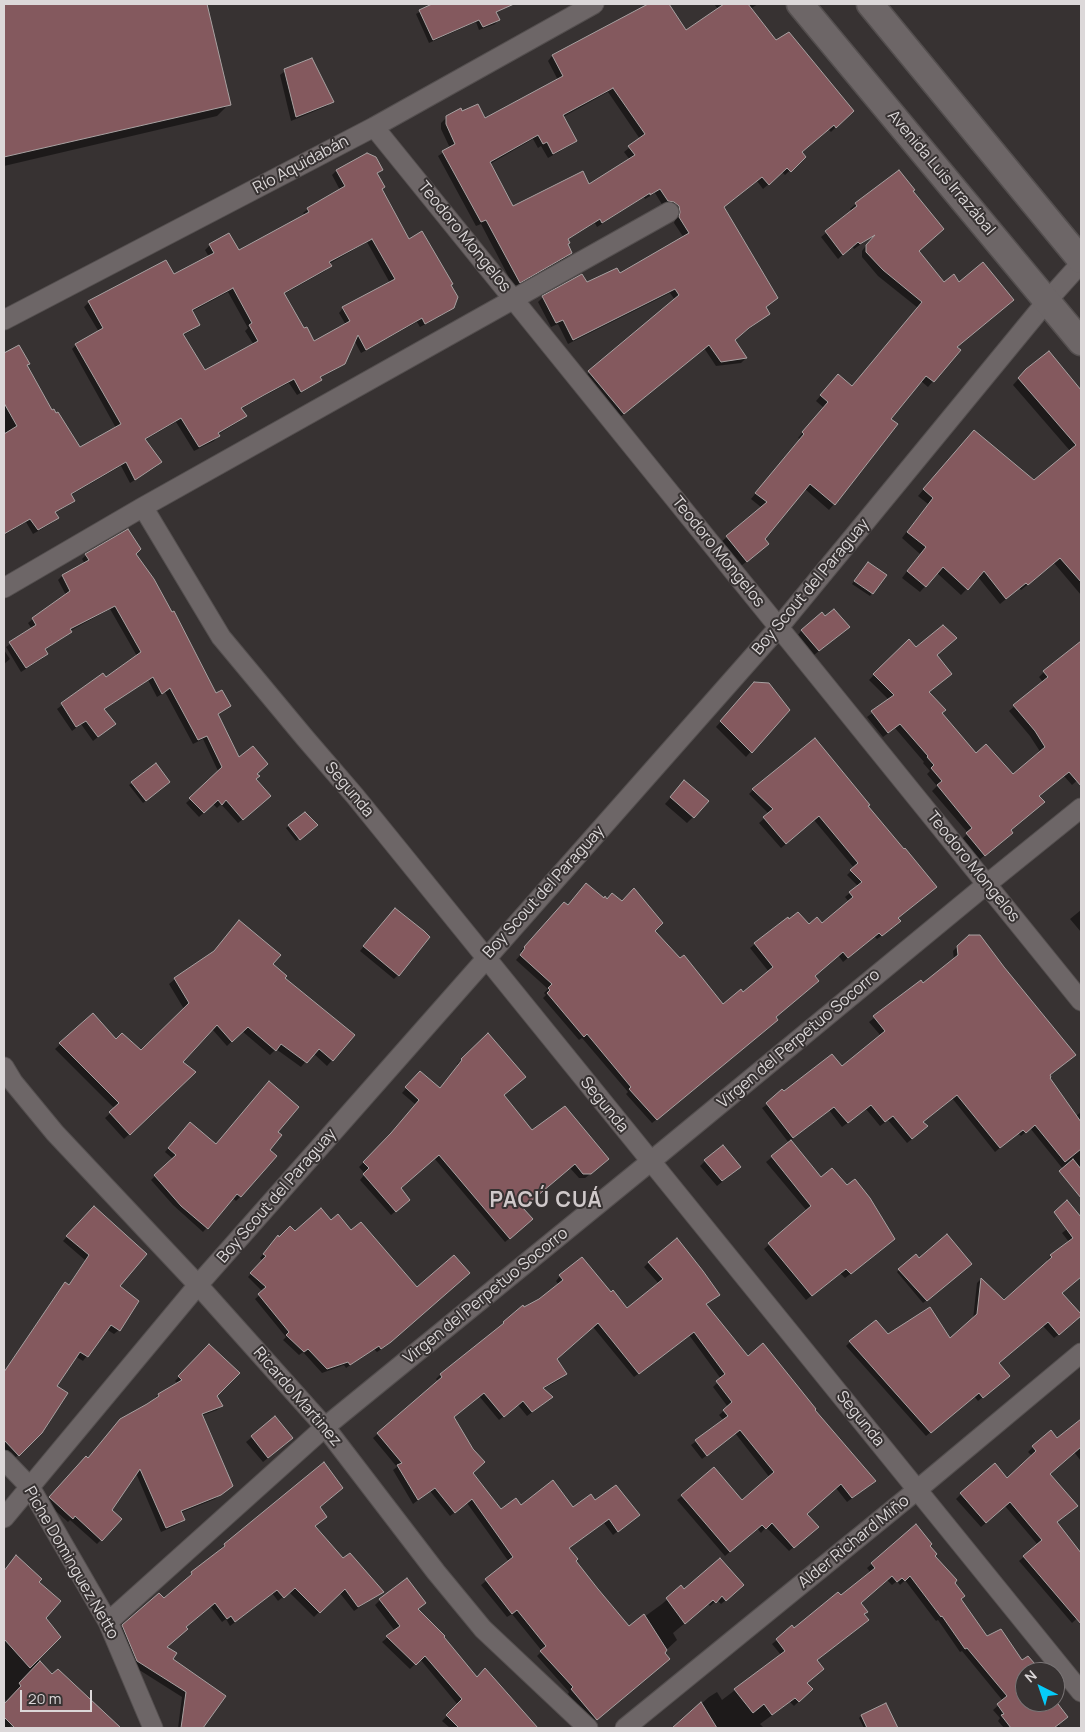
<!DOCTYPE html>
<html>
<head>
<meta charset="utf-8">
<style>
  body { margin:0 }
  #map { position:relative; width:1085px; height:1732px; overflow:hidden; background:#373232; font-family:Manrope,sans-serif }
  canvas { display:block }
  .frame { position:absolute; inset:0; border:5px solid #dcd8d9; pointer-events:none }
  .north { position:absolute; left:1015px; top:1662px; width:50px; height:50px; box-sizing:border-box; background:#373232; border:1px solid #797475; border-radius:50%; rotate:319deg; font-size:14px; font-weight:700; line-height:20px; text-align:center; color:#dcd8d9 }
  .north::after { content:''; display:block; margin:auto; width:18px; height:22px; background:#05cbf9; clip-path:polygon(50% 0,100% 100%,50% 72%,0 100%) }
  .scale { position:absolute; left:20px; top:1690px; width:72px; height:22px; box-sizing:border-box; border:2px solid #dcd8d9; border-top:0; padding-left:6px; font-size:15px; line-height:18px; white-space:nowrap; color:#dcd8d9; -webkit-text-stroke:4px #373232; paint-order:stroke }
</style>
</head>
<body>
<div id="map">
<canvas width="1085" height="1732"></canvas>
<div class="frame"></div>
<div class="north">N</div>
<div class="scale">20 m</div>
</div>
<script>
const ctx = document.querySelector('canvas').getContext('2d');
ctx.lineJoin = 'round';
function fillPath(path, color) { ctx.fillStyle = color; ctx.fill(path, 'evenodd'); }
const toPath = rows => new Path2D(rows.map(r => 'M' + r).join(''));
function stroke(path, color, width, dash) { ctx.strokeStyle = color; ctx.lineWidth = width; ctx.lineCap = dash ? 'butt' : 'round'; ctx.setLineDash(dash || []); ctx.stroke(path); }
function write(font, color, halo, rows, align = 'center') {
  ctx.font = font + ' Manrope,sans-serif'; ctx.lineWidth = 4; ctx.setLineDash([]); ctx.textBaseline = 'middle'; ctx.strokeStyle = halo; ctx.fillStyle = color; for (const [text, x, y, turn = 0] of rows) {
    ctx.save(); ctx.translate(x, y); ctx.rotate((+turn || 0) * Math.PI / 180); ctx.textAlign = isNaN(turn) ? turn : align; if (halo) ctx.strokeText(text, 0, 0); ctx.fillText(text, 0, 0); ctx.restore();
  }
}
fillPath(toPath([
  [4,4,206,4,229,104,217,116,4,166],
  [429,4,490,4,498,20,495,24,479,30,476,22,429,43,416,14,430,6],
  [650,4,667,4,685,32,718,9,714,4,758,4,750,9,776,41,852,111,831,132,828,129,800,153,804,157,785,175,782,172,763,189,757,181,723,207,776,298,765,308,769,313,764,318,734,340,746,358,741,363,716,366,704,348,619,418,584,377,675,300,670,293,568,344,558,324,551,327,538,302,543,297,619,275,684,238,674,223,676,217,663,206,655,193,645,199,644,197,597,227,595,223,567,240,567,244,571,253,566,258,514,287,481,224,476,226,438,156,450,148,441,129,441,123,447,117,462,113,485,119,558,80,548,61,552,56],
  [608,92,640,139,624,152,630,160,589,185,513,208,490,164,533,139,538,148,541,146,548,158,571,145,576,140,563,117],
  [285,71,332,102,327,106,291,121,280,75],
  [382,169,377,174,381,189,409,241,450,285,453,307,448,312,420,327,417,322,361,353,354,340,344,363,338,368,320,378,321,380,316,384,297,395,289,383,258,399,241,409,245,416,240,421,217,435,218,436,214,441,194,451,176,422,145,440,161,462,156,467,130,483,121,466,71,495,74,501,69,505,54,513,57,518,52,523,33,534,26,522,4,535,4,355,19,347,26,366,52,412,80,448,116,428,72,349,76,345,99,332,84,307,89,302,166,262,174,276,209,257,205,250,210,245,229,235,238,251,305,216,303,213,308,209,340,190,332,175,336,171],
  [367,242,390,283,343,308,339,313,346,325,314,343,304,330,284,294,325,271,330,266,329,264],
  [228,292,248,328,245,331,254,345,204,371,182,336,194,329,198,325,191,312],
  [899,172,917,251,944,284,959,283,955,347,959,350,928,387,921,381,890,419,834,504,829,510,805,489,763,539,762,549,741,566,721,542,762,508,751,499,800,439,798,438,824,408,816,401,833,381,852,387,918,308,878,276,862,257,862,251,873,236,854,249,852,246,838,259,821,237,852,212,850,209,856,204],
  [1049,352,1081,392,1081,595,1054,563,1021,590,1019,588,1000,604,978,577,961,595,937,573,920,592,902,578,920,554,902,538,928,504,918,496,968,437,1034,482,1071,452,1013,385,1020,377],
  [135,554,216,694,230,706,217,715,239,759,256,774,255,779,265,801,238,823,221,804,217,808,213,804,199,817,186,803,219,773,203,739,193,744,165,692,157,697,148,680,103,709,114,724,93,741,81,724,72,731,57,709,103,674,105,678,137,656,110,609,70,631,66,636,44,650,47,654,43,658,21,672,6,647,32,629,28,623,33,619,66,595,58,580,62,576,85,564,82,559,86,555],
  [866,566,885,575,870,596,852,584],
  [802,630,843,632,814,655,798,635],
  [909,640,916,648,936,655,945,679,928,693,941,713,975,755,1013,776,1041,753,1030,736,1009,711,1043,682,1039,677,1044,672,1078,645,1081,649,1081,777,1072,785,1064,776,1038,797,1009,831,1006,838,979,860,962,839,968,833,932,791,937,786,927,774,930,771,923,763,924,762,895,728,883,737,867,717,889,700,869,680],
  [4,650,10,659,4,664],
  [749,689,788,710,746,757,716,727],
  [132,783,166,785,143,803,129,785],
  [679,788,693,817,687,823,665,804],
  [753,790,867,806,936,887,897,919,895,926,877,939,874,936,843,962,838,955,813,976,774,1017,772,1024,652,1123,626,1094,628,1092,582,1038,579,1040,543,998,546,995,544,993,548,989,516,960,522,953,520,952,560,908,604,899,654,931,723,1006,743,993,769,972,750,948,755,944,788,919,809,925,822,925,849,902,845,897,858,886,847,875,854,868,814,820,781,848,759,823,769,814,749,794],
  [289,826,314,827,296,841,286,828],
  [1081,910,1081,932,1070,919],
  [391,914,398,975,394,979,360,951],
  [957,947,1076,1116,1081,1112,1081,1170,1071,1179,1030,1128,1021,1136,1018,1133,995,1152,952,1098,922,1122,922,1131,907,1143,888,1120,880,1126,866,1109,842,1127,829,1110,790,1141,821,1179,888,1244,845,1278,840,1273,806,1300,764,1249,807,1211,766,1162,789,1143,762,1108,784,1093,842,1067,881,1036,869,1022,921,981,923,985,954,960,953,951],
  [271,965,284,978,353,1036,327,1066,313,1053,301,1067,276,1049,270,1055,242,1031,227,1046,212,1029,181,1062,194,1072,124,1139,105,1118,115,1109,55,1049,93,1015,116,1040,141,1052,184,1009,169,984,175,979],
  [488,1035,503,1096,532,1132,603,1164,585,1178,579,1178,570,1168,522,1208,527,1224,505,1242,434,1158,399,1189,403,1205,391,1215,360,1180,365,1174,359,1167,386,1139,416,1105,402,1093,416,1077,439,1089,458,1065,457,1064],
  [186,1128,216,1146,277,1133,268,1150,275,1156,240,1197,236,1201,233,1198,203,1232,173,1205,151,1180,173,1159,165,1152],
  [705,1161,734,1172,717,1186,700,1166],
  [94,1208,118,1286,119,1330,114,1334,106,1329,83,1361,75,1356,55,1386,41,1432,14,1459,4,1449,4,1372,61,1288,65,1284,68,1286,85,1260,63,1241],
  [1081,1218,1081,1277,1061,1293,1077,1320,1054,1338,1043,1326,998,1364,1004,1380,978,1401,974,1396,926,1436,846,1346,850,1342,887,1336,950,1340,973,1319,977,1283,981,1279,1004,1302,1048,1262,1047,1260,1051,1256,1069,1242,1062,1233],
  [331,1222,351,1232,416,1289,386,1346,377,1352,374,1349,346,1368,344,1365,322,1373,303,1352,299,1355,283,1340,286,1337,255,1299,263,1292,248,1277,263,1261,260,1258,274,1240],
  [915,1255,919,1260,967,1266,923,1303,897,1272],
  [649,1262,718,1295,705,1305,747,1358,814,1410,870,1485,847,1502,836,1488,806,1514,812,1531,789,1551,766,1527,761,1533,757,1528,725,1556,677,1500,682,1496,742,1502,770,1478,735,1433,702,1459,691,1445,724,1421,719,1415,728,1407,713,1387,721,1379,689,1335,634,1377,593,1327,556,1359,565,1374,561,1379,543,1389,547,1401,527,1416,518,1405,499,1420,479,1396,453,1418,471,1473,500,1510,521,1507,573,1509,595,1502,638,1515,613,1535,604,1523,568,1548,575,1561,629,1628,662,1604,681,1587,684,1591,738,1590,721,1604,717,1600,710,1606,708,1604,673,1633,677,1640,663,1653,664,1663,591,1723,568,1694,569,1692,537,1656,542,1651,512,1614,507,1617,481,1585,509,1562,467,1503,450,1516,430,1491,413,1504,393,1470,397,1467,373,1438,438,1382,436,1379,440,1375,499,1328,523,1307,524,1308,540,1300,559,1285,556,1281,560,1276,611,1294,627,1310,659,1284,644,1267],
  [210,1346,216,1395,222,1406,217,1410,201,1416,231,1486,215,1499,180,1513,183,1520,179,1524,161,1532,136,1473,111,1510,121,1519,97,1544,70,1520,68,1522,46,1502,81,1462,88,1459,158,1395,178,1384,175,1381],
  [275,1418,286,1443,263,1462,246,1442],
  [1081,1421,1081,1461,1074,1452,1049,1474,1056,1522,1067,1546,1081,1563,1081,1615,1072,1623,1019,1561,1038,1545,1005,1506,981,1527,956,1499,961,1494,1007,1480,1032,1456,1028,1452,1033,1447,1057,1440],
  [324,1464,314,1526,343,1560,382,1592,354,1611,339,1592,314,1617,289,1592,278,1601,272,1593,230,1626,226,1619,222,1622,210,1606,185,1627,165,1647,203,1727,211,1728,178,1728,182,1697,133,1666,118,1631,159,1594,164,1600,192,1573,221,1550,220,1549,224,1545],
  [916,1526,933,1556,953,1582,960,1599,987,1637,1039,1672,1025,1672,1025,1702,1055,1702,1058,1724,1061,1728,1004,1728,998,1721,1000,1718,993,1710,1003,1701,962,1651,960,1652,938,1620,936,1621,905,1580,900,1585,897,1581,892,1585,887,1580,859,1604,863,1615,863,1624,816,1661,806,1683,812,1689,794,1706,790,1702,760,1724,764,1728,674,1728,709,1697,717,1692,722,1700,781,1655,772,1644,777,1640,792,1627,793,1629,840,1597,871,1573,867,1568],
  [11,1562,38,1582,44,1618,37,1659,52,1676,58,1671,119,1728,25,1728,17,1720,9,1728,4,1728,4,1705,8,1703,4,1698,4,1571],
  [380,1600,420,1608,417,1610,442,1637,477,1679,517,1714,500,1728,450,1728,442,1721,458,1705,420,1659,410,1669,382,1642,395,1631,375,1605],
  [861,1716,890,1724,882,1728,864,1728,859,1718]
]), '#0007');
const building = toPath([
  [4,4,207,4,231,105,4,157,4,4],
  [432,4,514,4,496,12,500,20,483,27,479,20,433,40,419,10,432,4],
  [648,4,669,4,686,30,724,4,748,4,776,40,789,32,854,111,836,128,834,125,802,152,806,157,791,172,787,168,769,185,762,177,724,207,778,298,766,307,770,314,749,328,735,340,747,358,721,362,709,345,624,414,588,371,679,295,675,289,573,340,563,320,556,323,542,296,582,274,587,282,617,268,620,273,689,233,679,217,680,212,679,206,674,202,668,201,660,189,650,195,650,193,602,223,600,219,568,239,570,243,568,244,572,253,520,283,486,220,481,222,442,151,455,144,446,124,446,116,461,108,462,111,478,104,485,118,563,76,552,55,648,4],
  [613,88,645,134,628,146,635,155,589,184,583,171,513,206,490,162,538,135,543,144,547,142,553,154,577,141,563,115,613,88],
  [312,58,334,102,296,117,284,69,312,58],
  [367,153,376,157,383,170,377,173,385,187,382,189,409,239,422,231,453,284,451,285,458,297,454,308,425,324,422,318,366,350,358,335,345,364,320,377,322,380,301,392,294,379,264,395,241,408,247,416,218,433,220,436,199,447,181,418,145,439,162,462,135,480,126,462,71,494,75,501,55,512,59,518,38,530,30,519,4,534,4,434,17,426,4,403,4,353,19,345,30,364,27,365,52,410,54,409,56,413,58,412,80,447,121,424,75,344,103,328,88,301,166,260,174,274,214,253,209,244,229,233,239,250,309,212,307,208,345,186,336,170,367,153],
  [372,239,395,279,342,307,350,321,314,341,307,327,304,328,284,293,332,266,329,262,372,239],
  [233,288,252,323,249,325,258,341,205,370,183,334,200,325,192,310,233,288],
  [899,170,915,190,913,191,944,229,919,251,944,282,954,274,959,282,983,262,1014,300,957,347,961,350,934,382,926,376,891,419,898,424,835,505,810,484,765,539,769,544,747,562,726,536,767,502,755,493,804,434,802,432,828,402,820,395,838,374,852,386,922,302,883,270,866,252,866,245,875,235,860,244,858,242,843,255,825,231,857,206,855,203,899,170],
  [1049,351,1081,390,1081,582,1060,558,1028,585,1026,583,1006,599,984,571,968,590,943,567,926,587,907,571,926,547,907,532,933,498,923,489,974,430,1034,480,1076,445,1018,378,1026,369,1049,351],
  [128,529,141,549,136,554,154,579,172,612,174,611,216,693,222,690,231,706,218,714,239,757,253,746,268,764,257,774,260,776,256,779,271,796,243,820,226,800,222,805,218,800,204,813,189,798,222,767,207,736,198,740,170,688,162,694,153,677,104,709,116,724,98,737,86,721,76,727,61,703,103,673,106,677,141,652,115,606,70,629,72,632,45,649,48,654,26,668,9,642,36,625,32,618,70,591,62,575,89,560,85,554,128,529],
  [868,562,887,575,873,594,854,581,868,562],
  [834,609,850,627,819,651,801,630,822,612,825,616,834,609],
  [943,625,957,638,937,655,952,674,929,692,946,710,942,713,976,753,986,744,1013,774,1045,747,1035,731,1013,705,1048,677,1043,671,1081,641,1081,786,1069,772,1039,796,1045,802,1011,830,1013,833,985,856,966,833,972,828,937,785,942,781,931,768,934,765,927,757,928,756,900,724,888,733,871,711,894,695,873,674,909,639,916,647,943,625],
  [754,682,769,683,790,710,752,753,720,721,754,682],
  [815,738,870,805,868,806,904,849,905,848,937,887,898,918,901,921,882,936,879,933,848,958,843,952,815,976,819,981,776,1017,778,1020,657,1120,629,1089,631,1087,587,1034,584,1037,547,993,550,990,548,988,552,984,520,955,525,948,524,947,564,902,568,905,586,883,604,898,605,896,607,899,612,893,622,901,634,888,663,923,655,931,680,958,684,955,723,1004,741,989,743,992,773,967,754,943,788,917,789,919,798,912,809,924,817,917,822,923,853,897,849,892,862,882,850,870,858,863,819,816,786,844,763,817,773,809,752,789,815,738],
  [156,763,170,782,146,801,131,782,156,763],
  [684,780,709,801,694,818,670,797,684,780],
  [305,812,318,825,300,840,288,825,305,812],
  [395,908,424,931,430,937,399,976,363,946,395,908],
  [239,920,281,955,273,964,287,976,285,978,355,1035,333,1061,319,1049,307,1063,281,1044,276,1051,248,1027,232,1042,217,1025,183,1062,196,1072,130,1135,109,1112,119,1103,59,1043,93,1013,116,1039,122,1033,141,1050,189,1003,174,978,214,951,239,920],
  [969,935,980,935,1004,967,1076,1055,1050,1075,1051,1077,1050,1078,1081,1122,1081,1149,1065,1162,1035,1125,1026,1133,1023,1130,1000,1148,957,1095,923,1122,928,1126,912,1139,893,1116,885,1122,871,1105,848,1123,834,1107,793,1138,766,1103,782,1089,784,1091,832,1054,842,1066,885,1031,873,1016,921,980,923,983,958,955,957,946,969,935],
  [488,1033,526,1077,504,1095,532,1130,565,1106,609,1159,591,1174,583,1174,575,1164,523,1208,533,1219,510,1239,439,1155,401,1188,410,1200,396,1212,363,1174,369,1168,363,1162,391,1133,419,1100,405,1087,420,1071,440,1088,462,1060,461,1059,488,1033],
  [269,1081,299,1107,278,1132,282,1135,270,1150,277,1156,241,1197,237,1194,208,1229,181,1206,154,1175,176,1155,168,1148,190,1122,216,1144,269,1081],
  [791,1140,821,1177,832,1168,847,1185,855,1179,870,1198,895,1239,851,1274,846,1269,812,1296,768,1243,811,1206,771,1156,791,1140],
  [723,1145,741,1167,722,1181,704,1160,723,1145],
  [1073,1159,1081,1169,1081,1198,1059,1171,1073,1159],
  [1067,1200,1081,1217,1081,1277,1062,1293,1081,1314,1081,1316,1059,1335,1048,1322,999,1363,1010,1376,983,1398,979,1393,931,1433,849,1341,876,1320,888,1334,930,1307,950,1338,977,1314,981,1278,1004,1300,1052,1257,1050,1255,1073,1238,1054,1212,1067,1200],
  [94,1206,147,1254,120,1286,139,1301,120,1331,111,1325,88,1357,80,1352,57,1386,68,1393,42,1433,19,1456,4,1440,4,1372,65,1282,69,1285,89,1255,66,1236,94,1206],
  [321,1208,331,1220,338,1214,351,1230,361,1222,417,1287,454,1255,470,1273,391,1342,381,1349,379,1346,350,1365,348,1362,327,1369,308,1349,304,1352,286,1335,289,1332,258,1294,266,1287,250,1273,266,1256,263,1254,278,1235,279,1237,290,1226,295,1231,321,1208],
  [947,1234,972,1264,927,1301,898,1269,916,1254,919,1258,947,1234],
  [677,1238,703,1271,720,1295,706,1304,748,1356,763,1343,816,1409,815,1410,876,1481,852,1498,841,1484,807,1514,819,1527,794,1548,772,1523,766,1529,762,1525,730,1552,681,1495,714,1467,742,1500,774,1472,740,1430,707,1456,695,1440,728,1416,723,1410,732,1402,716,1381,725,1374,694,1332,639,1374,598,1323,557,1359,567,1374,543,1388,553,1397,532,1412,523,1401,504,1417,484,1393,454,1417,473,1449,485,1462,473,1473,501,1509,516,1498,521,1505,553,1480,573,1507,591,1494,595,1500,616,1485,640,1515,618,1532,609,1519,569,1548,578,1559,576,1561,598,1589,629,1626,644,1614,667,1650,665,1653,670,1659,597,1720,571,1689,573,1687,540,1651,546,1646,517,1610,512,1614,485,1579,513,1557,472,1499,455,1513,435,1488,418,1500,397,1465,402,1463,377,1433,442,1377,440,1374,504,1323,503,1322,523,1305,524,1307,539,1299,563,1280,559,1275,582,1257,611,1292,613,1290,627,1308,663,1279,648,1262,677,1238],
  [209,1344,240,1373,217,1396,223,1406,202,1414,233,1486,221,1495,181,1511,185,1520,166,1528,140,1469,112,1510,122,1519,102,1541,75,1516,73,1519,49,1497,86,1456,88,1458,120,1419,147,1404,159,1396,158,1394,182,1380,178,1376,209,1344],
  [275,1416,293,1438,268,1458,251,1436,275,1416],
  [1081,1419,1081,1447,1050,1474,1078,1506,1057,1522,1081,1553,1081,1624,1023,1556,1042,1540,1010,1502,986,1523,960,1493,995,1463,1007,1478,1036,1451,1032,1446,1051,1430,1057,1438,1081,1419],
  [324,1462,343,1488,320,1507,327,1517,315,1526,343,1558,350,1553,384,1592,358,1607,345,1589,320,1613,295,1588,284,1598,277,1590,235,1622,231,1616,227,1619,215,1603,186,1627,188,1629,167,1647,177,1653,173,1659,226,1696,203,1728,181,1728,186,1692,137,1661,122,1625,159,1593,164,1598,192,1574,191,1572,225,1546,224,1544,324,1462],
  [916,1524,932,1544,930,1546,937,1554,935,1556,957,1580,955,1583,965,1596,961,1599,987,1636,1001,1629,1022,1660,1028,1656,1042,1672,1025,1672,1025,1702,1055,1702,1055,1700,1068,1717,1054,1728,1011,1728,1001,1715,1004,1714,997,1704,1007,1696,967,1648,965,1649,942,1616,941,1617,910,1576,905,1581,902,1578,897,1582,892,1576,861,1603,868,1612,864,1614,869,1620,817,1660,824,1669,807,1683,813,1689,799,1702,795,1698,772,1715,764,1704,753,1713,734,1689,785,1651,776,1639,792,1625,794,1628,838,1592,841,1595,875,1568,871,1563,916,1524],
  [16,1555,42,1579,39,1582,61,1601,46,1618,61,1637,30,1668,4,1639,4,1571,16,1555],
  [720,1558,744,1585,726,1601,722,1596,716,1603,713,1600,685,1624,666,1598,681,1585,684,1589,720,1558],
  [407,1578,426,1603,418,1609,445,1636,444,1637,477,1677,485,1668,538,1728,459,1728,446,1715,462,1699,425,1656,416,1665,386,1636,400,1626,379,1599,407,1578],
  [40,1661,52,1674,58,1669,121,1728,15,1728,4,1717,4,1704,21,1686,19,1683,40,1661],
  [701,1702,717,1728,672,1728,701,1702],
  [886,1703,898,1728,867,1728,861,1715,886,1703]
]);
fillPath(building, '#84595e');
stroke(building, '#a8a1a1', 1);
const street = toPath([
  [374,127,1081,1001],
  [4,320,374,127,594,4],
  [143,507,221,637,305,738,355,796,1081,1692],
  [4,588,143,507,669,212],
  [4,1067,13,1082,55,1133,198,1285,325,1427,436,1572,483,1629,588,1728],
  [4,1460,30,1487,108,1622,153,1728],
  [4,1518,198,1285,779,627,1047,301,1081,263],
  [108,1622,325,1427,650,1162,987,884,1081,808],
  [625,1728,917,1490,1081,1353]
]);
const secondary = toPath([
  [800,4,1081,342],
  [870,4,1081,260]
]);
stroke(street, '#544f4f', 21);
stroke(secondary, '#544f4f', 29);
stroke(street, '#6d6667', 19);
stroke(secondary, '#6d6667', 26);
write('16px', '#dcd8d9', '#373232', [
  ["Río Aquidabán",301,165,-28],
  ["Avenida Luis Irrazábal",941,173,50],
  ["Teodoro Mongelos",464,237,51],
  ["Teodoro Mongelos",718,552,51],
  ["Boy Scout del Paraguay",811,587,-50],
  ["Segunda",349,790,50],
  ["Teodoro Mongelos",973,867,51],
  ["Boy Scout del Paraguay",544,892,-48],
  ["Virgen del Perpetuo Socorro",799,1039,-40],
  ["Segunda",604,1105,51],
  ["Boy Scout del Paraguay",277,1196,-49],
  ["Virgen del Perpetuo Socorro",486,1296,-39],
  ["Ricardo Martinez",297,1397,49],
  ["Segunda",860,1419,51],
  ["Alder Richard Miño",854,1542,-39],
  ["Piche Dominguez Netto",71,1563,60]
]);
ctx.letterSpacing = '1px';
write('bold 21px', '#d0c9ca', '#373232', [
  ["PACÚ CUÁ",546,1201]
]);
ctx.letterSpacing = '0px';
</script>
</body>
</html>
